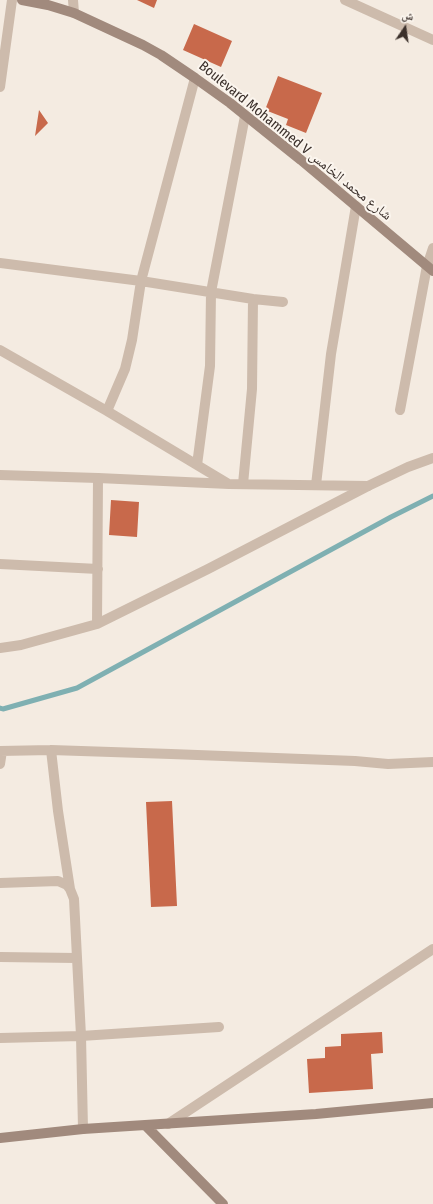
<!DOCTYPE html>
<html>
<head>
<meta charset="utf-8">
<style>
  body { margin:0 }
  #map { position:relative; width:433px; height:1204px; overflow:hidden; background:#f4ebe1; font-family:"Fira Sans Condensed","Noto Naskh Arabic",sans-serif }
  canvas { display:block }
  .north { position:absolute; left:385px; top:8px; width:40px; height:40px; -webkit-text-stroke:3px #fbf5ee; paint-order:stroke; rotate:13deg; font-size:11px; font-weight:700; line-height:16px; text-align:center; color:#3b302b }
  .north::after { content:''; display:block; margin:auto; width:14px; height:18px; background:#3b302b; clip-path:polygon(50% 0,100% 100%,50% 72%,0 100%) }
</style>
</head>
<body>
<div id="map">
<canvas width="433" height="1204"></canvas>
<div class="north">ش</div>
</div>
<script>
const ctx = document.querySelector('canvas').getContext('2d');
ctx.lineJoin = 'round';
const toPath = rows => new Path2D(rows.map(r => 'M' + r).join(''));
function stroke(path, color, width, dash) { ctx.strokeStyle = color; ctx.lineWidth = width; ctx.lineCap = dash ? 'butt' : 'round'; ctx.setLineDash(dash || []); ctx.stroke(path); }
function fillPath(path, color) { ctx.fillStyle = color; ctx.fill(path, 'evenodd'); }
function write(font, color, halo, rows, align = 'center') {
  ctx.font = font + ' "Fira Sans Condensed","Noto Naskh Arabic",sans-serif'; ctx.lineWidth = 4; ctx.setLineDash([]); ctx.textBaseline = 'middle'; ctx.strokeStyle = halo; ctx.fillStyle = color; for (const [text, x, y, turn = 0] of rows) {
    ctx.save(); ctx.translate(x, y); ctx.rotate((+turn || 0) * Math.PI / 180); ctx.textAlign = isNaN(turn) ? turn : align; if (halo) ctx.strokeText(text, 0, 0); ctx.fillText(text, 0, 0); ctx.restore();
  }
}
stroke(toPath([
  [0,708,3,709,77,688,391,517,433,496]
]), '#7fb0b2', 5);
fillPath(toPath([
  [137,0,157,0,154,8],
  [194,24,232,41,221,67,183,50],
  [278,76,322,93,306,133,286,125,288,119,265,110],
  [39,110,48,123,35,136],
  [111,500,139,502,137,537,109,535],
  [172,801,177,906,151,907,146,802],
  [382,1032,383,1053,371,1054,373,1089,309,1093,307,1059,325,1058,325,1047,341,1046,341,1034]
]), '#c8694b');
stroke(toPath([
  [0,564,98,569],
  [97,624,98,478],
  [0,648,21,645,97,624,208,569,368,486]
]), '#cdbbac', 10);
stroke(toPath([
  [73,0,74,13],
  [345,0,433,40],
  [0,87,12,0],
  [0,263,141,281,253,299,283,302],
  [0,350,107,411,227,483],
  [400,410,427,266,433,248],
  [107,411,125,369,132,340,141,281,195,78],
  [197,465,210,366,211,292,245,116],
  [0,475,98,478,229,484,368,486,408,467,433,458],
  [243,484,252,389,253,299],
  [316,485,331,354,356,206],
  [51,750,58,811,70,889],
  [0,751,51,750,171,754,355,761,388,764,433,762],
  [0,764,2,751],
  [0,883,58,881,67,885,70,889,74,899,81,1036,83,1129],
  [0,957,76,958],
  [0,1038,81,1036,219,1027],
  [168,1124,433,949]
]), '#cdbbac', 10);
stroke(toPath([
  [22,0,48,5,74,13,143,45,161,55,195,78,230,103,301,160,433,271],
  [146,1126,223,1204],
  [0,1138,83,1129,316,1114,433,1103]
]), '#a18a7d', 10);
write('14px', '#3b302b', '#fbf5ee', [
  ["Boulevard Mohammed V شارع محمد الخامس",295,141,39]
]);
</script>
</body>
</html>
